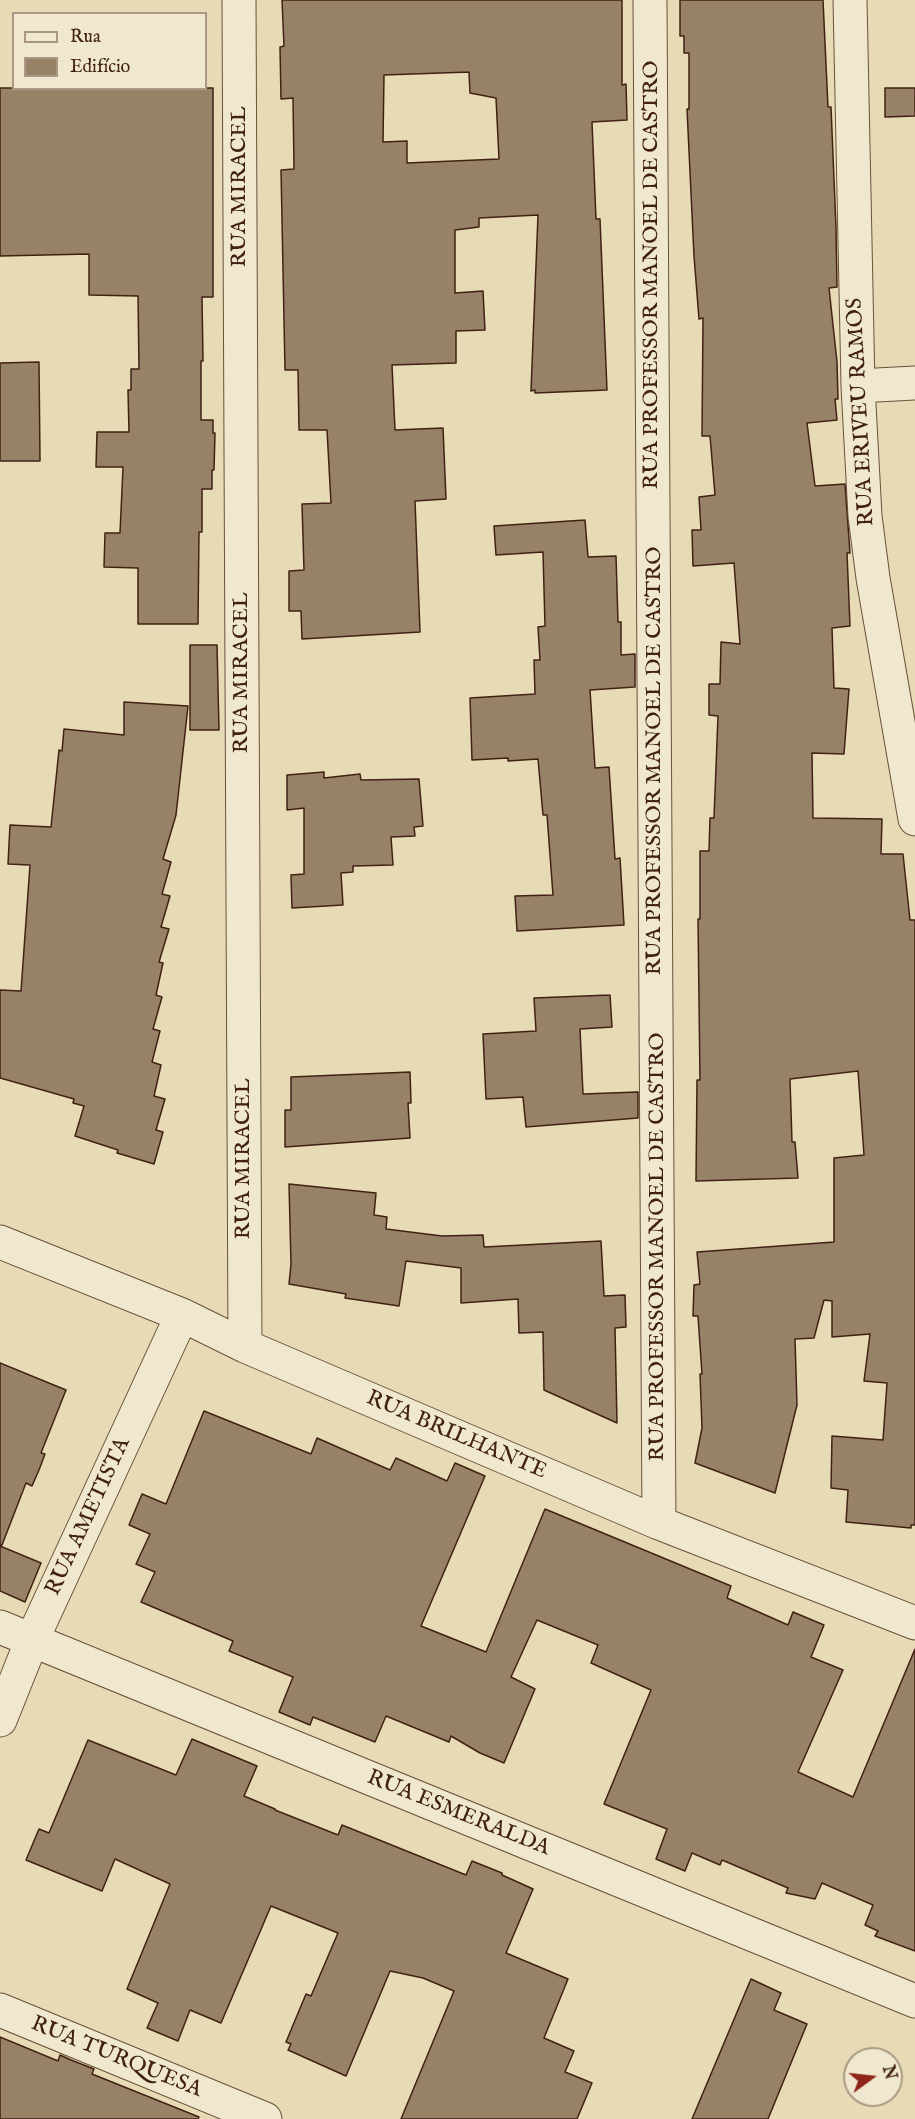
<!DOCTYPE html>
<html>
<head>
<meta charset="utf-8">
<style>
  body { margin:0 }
  #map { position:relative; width:915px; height:2119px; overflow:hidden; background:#e6dbb4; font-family:"IM FELL English",serif }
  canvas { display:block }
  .legend { position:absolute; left:12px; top:12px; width:195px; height:78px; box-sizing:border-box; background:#efe8ce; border:2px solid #aa9884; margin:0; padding:8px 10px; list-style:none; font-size:18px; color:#422114 }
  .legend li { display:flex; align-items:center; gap:12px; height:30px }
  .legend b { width:30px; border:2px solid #aa9884 }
  .north { position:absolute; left:843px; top:2047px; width:60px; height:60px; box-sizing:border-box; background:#efe8ce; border:2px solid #aa9884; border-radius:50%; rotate:75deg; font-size:16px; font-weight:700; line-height:24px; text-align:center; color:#422114 }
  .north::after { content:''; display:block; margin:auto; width:21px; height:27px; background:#8f2418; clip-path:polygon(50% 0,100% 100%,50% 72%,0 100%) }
</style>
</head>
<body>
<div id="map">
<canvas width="915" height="2119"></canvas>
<ul class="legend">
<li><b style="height:8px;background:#efe8ce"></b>Rua</li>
<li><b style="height:16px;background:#978267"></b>Edifício</li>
</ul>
<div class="north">N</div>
</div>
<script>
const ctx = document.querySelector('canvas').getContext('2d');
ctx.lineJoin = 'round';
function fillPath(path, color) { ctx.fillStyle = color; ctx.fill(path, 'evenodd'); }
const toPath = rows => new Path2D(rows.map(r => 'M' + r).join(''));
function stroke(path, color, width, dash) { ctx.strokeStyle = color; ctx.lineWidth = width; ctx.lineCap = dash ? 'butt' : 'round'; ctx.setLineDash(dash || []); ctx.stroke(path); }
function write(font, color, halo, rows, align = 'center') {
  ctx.font = font + ' "IM FELL English",serif'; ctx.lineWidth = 4.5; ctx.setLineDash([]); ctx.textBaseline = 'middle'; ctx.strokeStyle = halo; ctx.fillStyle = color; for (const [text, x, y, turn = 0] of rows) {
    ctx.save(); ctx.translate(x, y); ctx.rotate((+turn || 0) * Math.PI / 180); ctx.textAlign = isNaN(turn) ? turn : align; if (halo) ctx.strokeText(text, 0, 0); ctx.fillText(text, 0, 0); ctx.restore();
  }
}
const building = toPath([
  [282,0,622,0,622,85,626,84,627,120,592,122,596,219,600,219,607,390,535,393,535,390,531,391,538,215,479,218,479,227,455,230,455,293,483,291,485,330,456,331,456,363,392,365,395,430,443,428,446,499,415,501,420,632,302,639,301,611,289,611,289,571,304,570,302,504,331,503,327,430,299,430,298,370,285,370,281,170,294,169,293,98,281,99,280,47,284,46,282,0],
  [469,72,470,93,496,98,499,159,407,163,407,141,383,142,384,75,469,72],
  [680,0,823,0,828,107,831,107,836,228,837,287,829,288,837,362,838,399,835,399,837,420,807,423,815,486,845,484,850,553,847,553,850,626,832,628,834,688,849,689,844,754,812,753,813,818,882,819,881,854,903,854,910,920,915,920,915,1525,911,1525,911,1528,846,1522,848,1490,831,1488,832,1436,883,1440,887,1383,864,1381,870,1334,832,1337,832,1301,824,1300,814,1338,795,1339,797,1405,775,1493,695,1463,702,1428,700,1374,702,1374,698,1316,693,1316,694,1285,700,1284,697,1252,834,1242,834,1158,864,1155,858,1071,790,1079,792,1142,795,1142,798,1178,696,1181,697,1080,700,1080,698,919,700,919,700,851,709,851,710,818,714,818,718,716,709,715,709,684,720,684,721,642,740,644,734,563,693,566,692,530,701,530,699,497,715,495,710,436,702,436,703,318,699,319,694,256,687,109,689,109,689,53,684,53,684,36,680,36,680,0],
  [0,88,213,88,213,297,202,297,203,361,201,361,201,420,213,420,213,433,215,433,214,470,212,470,212,489,202,489,202,532,199,532,198,624,138,624,138,568,104,567,105,533,120,533,123,467,96,467,97,432,129,432,128,390,131,390,131,369,139,369,138,296,89,295,89,254,0,256,0,88],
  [885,88,915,88,915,116,885,117,885,88],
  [39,362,40,461,0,461,0,363,39,362],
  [585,520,588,557,616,556,618,622,621,622,621,655,635,654,635,687,590,690,595,768,609,767,615,859,620,858,624,925,517,931,515,896,553,895,547,815,543,815,538,759,508,761,508,758,472,760,470,698,535,694,534,660,540,660,538,627,545,626,543,552,496,555,494,526,585,520],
  [190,645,217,645,219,730,190,730,190,645],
  [124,702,188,706,176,815,163,859,171,862,162,894,170,896,161,927,169,929,159,962,163,963,156,995,162,997,153,1029,160,1031,152,1062,161,1065,154,1096,165,1099,156,1130,163,1132,154,1164,117,1153,118,1150,75,1136,84,1106,73,1103,74,1099,0,1078,0,990,21,991,30,865,8,864,10,825,51,827,59,750,62,751,64,729,124,735,124,702],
  [324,772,324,778,360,774,361,780,419,779,423,826,414,827,415,836,391,837,393,865,353,866,353,872,341,873,343,905,292,908,291,875,304,874,304,808,287,810,287,775,324,772],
  [610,995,612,1027,580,1029,583,1094,638,1092,638,1118,526,1127,523,1097,486,1099,483,1034,536,1031,534,998,610,995],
  [410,1072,411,1103,408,1103,410,1138,285,1147,285,1110,291,1110,291,1077,410,1072],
  [289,1184,376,1193,374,1215,387,1217,386,1229,442,1236,483,1235,484,1247,601,1241,604,1296,625,1295,626,1327,615,1328,617,1423,544,1390,543,1332,519,1333,518,1299,461,1303,461,1268,406,1261,399,1306,345,1298,346,1294,289,1284,291,1264,289,1184],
  [0,1363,66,1390,41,1453,45,1454,39,1470,32,1486,26,1483,2,1545,0,1545,0,1363],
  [204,1411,311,1454,317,1438,390,1470,396,1458,447,1481,455,1463,485,1476,421,1626,486,1652,545,1509,731,1586,727,1598,788,1625,793,1612,824,1625,811,1657,843,1670,798,1772,853,1797,915,1649,915,1951,875,1936,878,1931,865,1925,873,1905,822,1883,815,1899,786,1893,788,1888,722,1860,720,1865,692,1853,685,1871,656,1859,667,1829,604,1804,651,1690,591,1663,598,1645,537,1620,511,1677,535,1689,504,1763,480,1753,451,1736,449,1742,386,1716,375,1742,313,1717,310,1725,279,1712,293,1677,229,1651,233,1641,141,1602,155,1572,136,1564,150,1534,129,1525,142,1494,166,1504,204,1411],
  [0,1546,41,1563,25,1602,0,1591,0,1546],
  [192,1739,257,1766,244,1796,275,1809,275,1810,338,1835,342,1825,466,1875,472,1861,502,1873,502,1875,533,1889,506,1953,568,1979,544,2038,574,2051,565,2072,592,2083,577,2119,401,2119,454,1991,423,1978,390,1971,346,2076,288,2050,291,2044,286,2042,306,1994,311,1996,338,1933,271,1906,221,2023,190,2010,178,2041,147,2028,158,2003,127,1989,170,1884,115,1859,102,1891,26,1860,39,1829,49,1833,88,1740,176,1775,192,1739],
  [751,1979,781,1993,774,2010,807,2024,768,2119,692,2119,751,1979],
  [0,2037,58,2061,60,2055,71,2060,94,2069,92,2074,199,2117,198,2119,0,2119,0,2037]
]);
fillPath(building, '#978267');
stroke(building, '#422114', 1.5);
const minor = toPath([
  [239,0,245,1346],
  [650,0,659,1523],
  [850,0,858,386,865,516,873,578,915,819],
  [858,386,915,383],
  [0,1242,182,1315,245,1346,659,1523,915,1623],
  [0,1627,915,2001],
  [0,1720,32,1640,182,1315],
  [0,2010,265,2119]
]);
stroke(minor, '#6b503c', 35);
stroke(minor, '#efe8ce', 33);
write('22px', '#422114', '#efe8ce', [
  ["RUA MIRACEL",240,187,-90],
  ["RUA PROFESSOR MANOEL DE CASTRO",652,275,-90],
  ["RUA ERIVEU RAMOS",862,412,-93],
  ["RUA MIRACEL",242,673,-90],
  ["RUA PROFESSOR MANOEL DE CASTRO",655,761,-90],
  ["RUA MIRACEL",244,1159,-90],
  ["RUA PROFESSOR MANOEL DE CASTRO",658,1247,-90],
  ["RUA BRILHANTE",456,1436,23],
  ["RUA AMETISTA",89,1517,-65],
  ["RUA ESMERALDA",458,1814,22],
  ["RUA TURQUESA",116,2058,22]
]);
</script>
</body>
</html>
